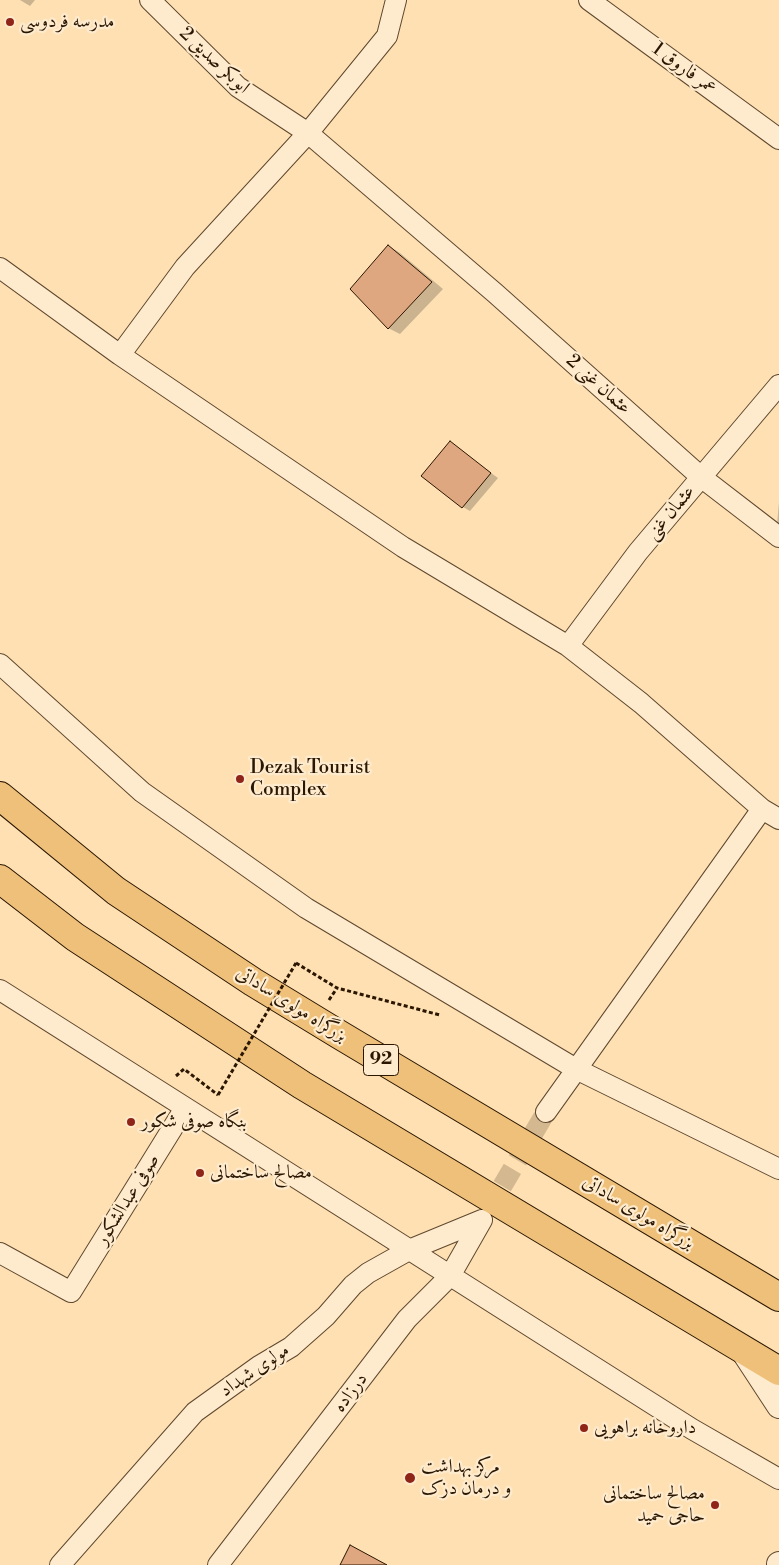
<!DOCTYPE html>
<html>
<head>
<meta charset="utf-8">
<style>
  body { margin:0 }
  canvas { display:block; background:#fee0b3 }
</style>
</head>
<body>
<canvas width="779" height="1565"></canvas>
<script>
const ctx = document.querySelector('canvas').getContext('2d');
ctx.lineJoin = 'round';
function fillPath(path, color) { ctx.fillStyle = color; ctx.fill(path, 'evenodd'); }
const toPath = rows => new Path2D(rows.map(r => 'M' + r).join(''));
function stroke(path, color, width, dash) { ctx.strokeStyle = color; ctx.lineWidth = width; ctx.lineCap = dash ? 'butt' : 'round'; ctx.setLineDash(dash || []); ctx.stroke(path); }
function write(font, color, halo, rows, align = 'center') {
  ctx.font = font + ' "Libre Bodoni",Amiri,serif'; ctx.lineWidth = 4.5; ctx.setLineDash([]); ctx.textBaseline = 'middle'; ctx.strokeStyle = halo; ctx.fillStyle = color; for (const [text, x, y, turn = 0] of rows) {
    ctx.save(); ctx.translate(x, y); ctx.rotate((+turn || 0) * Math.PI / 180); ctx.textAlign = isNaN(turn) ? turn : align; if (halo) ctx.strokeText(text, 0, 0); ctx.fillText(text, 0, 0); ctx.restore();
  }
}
fillPath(toPath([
  [20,0,35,0,30,6],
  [389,246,400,253,443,289,400,334,388,328],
  [450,443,498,478,470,511,463,507],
  [779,502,779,526,777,525]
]), '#0003');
const building = toPath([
  [388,245,432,282,388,329,350,289,388,245],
  [450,441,491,473,462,508,421,476,450,441],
  [350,1545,387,1565,340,1565,350,1545]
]);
fillPath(building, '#dfa780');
stroke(building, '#2a1601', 1);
stroke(toPath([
  [487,1212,546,1112]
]), '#d4b88f', 20, [20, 10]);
const minor = toPath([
  [150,0,238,87,308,133,495,293,701,477,779,537],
  [589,0,779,139],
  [0,268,120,355,403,547,568,646,641,703,762,809,779,819],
  [120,355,185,267,308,133,387,36,396,0],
  [568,646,638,552,779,385],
  [0,664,142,792,306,908,576,1069,779,1169],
  [0,990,692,1429,779,1479],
  [546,1112,762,809],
  [0,1253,71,1292,185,1108],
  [60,1565,195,1412,259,1366,291,1347,326,1316,353,1285,368,1273,409,1250,482,1220],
  [218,1565,407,1319,450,1276,482,1220]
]);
const tertiary = toPath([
  [741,1348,779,1406],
  [779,1565,779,1564]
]);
const trunk = toPath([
  [0,796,116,891,253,982,340,1035,779,1297],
  [0,879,75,937,302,1085,779,1371]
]);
stroke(minor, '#5f482e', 22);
stroke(tertiary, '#5f482e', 26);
stroke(trunk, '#2a1601', 30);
stroke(toPath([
  [296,963,337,988,440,1015],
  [329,1000,337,988],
  [176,1076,184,1069,218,1095]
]), '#2a1601', 3, [4, 2.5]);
stroke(minor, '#feebce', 20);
stroke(tertiary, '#feebce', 24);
stroke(trunk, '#efc07a', 28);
stroke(toPath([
  [218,1095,296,963]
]), '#2a1601', 3, [4, 2.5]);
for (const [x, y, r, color] of [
  [10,22,5,"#8f2418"],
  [240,779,5,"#8f2418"],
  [131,1122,5,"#8f2418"],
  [200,1173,5,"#8f2418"],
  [584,1428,5,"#8f2418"],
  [410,1478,6,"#8f2418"],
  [715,1505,5,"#8f2418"]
]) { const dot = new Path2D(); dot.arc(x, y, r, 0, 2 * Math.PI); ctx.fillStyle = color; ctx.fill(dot); stroke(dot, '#feebce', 2); }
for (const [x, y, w] of [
  [381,1060,35]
]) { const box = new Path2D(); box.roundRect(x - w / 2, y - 15.5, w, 31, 4); ctx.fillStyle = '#feebce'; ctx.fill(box); stroke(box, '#2a1601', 1); }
write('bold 18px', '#2a1601', null, [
  ["92",381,1060]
]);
write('19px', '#2a1601', '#feebce', [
  ["مدرسه فردوسی",20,22],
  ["Dezak Tourist",250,768],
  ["Complex",250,790],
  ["بنگاه صوفی شکور",141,1122],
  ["مصالح ساختمانی",210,1173],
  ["داروخانه براهویی",594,1428],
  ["مرکز بهداشت",421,1467],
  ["و درمان دزک",421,1489],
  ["مصالح ساختمانی",705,1494,"right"],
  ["حاجی حمید",705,1516,"right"]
], 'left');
write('19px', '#2a1601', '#feebce', [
  ["ابوبکر صدیق 2",214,61,43],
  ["عمر فاروق 1",684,69,36],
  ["عثمان غنی 2",598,385,42],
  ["عثمان غنی",671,513,-50],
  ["بزرگراه مولوی ساداتی",291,1005,32],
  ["صوفی عبدالشکور",128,1200,-58],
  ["بزرگراه مولوی ساداتی",638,1213,31],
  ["مولوی شهداد",255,1371,-34],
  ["درزاده",351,1393,-53]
]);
</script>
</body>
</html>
